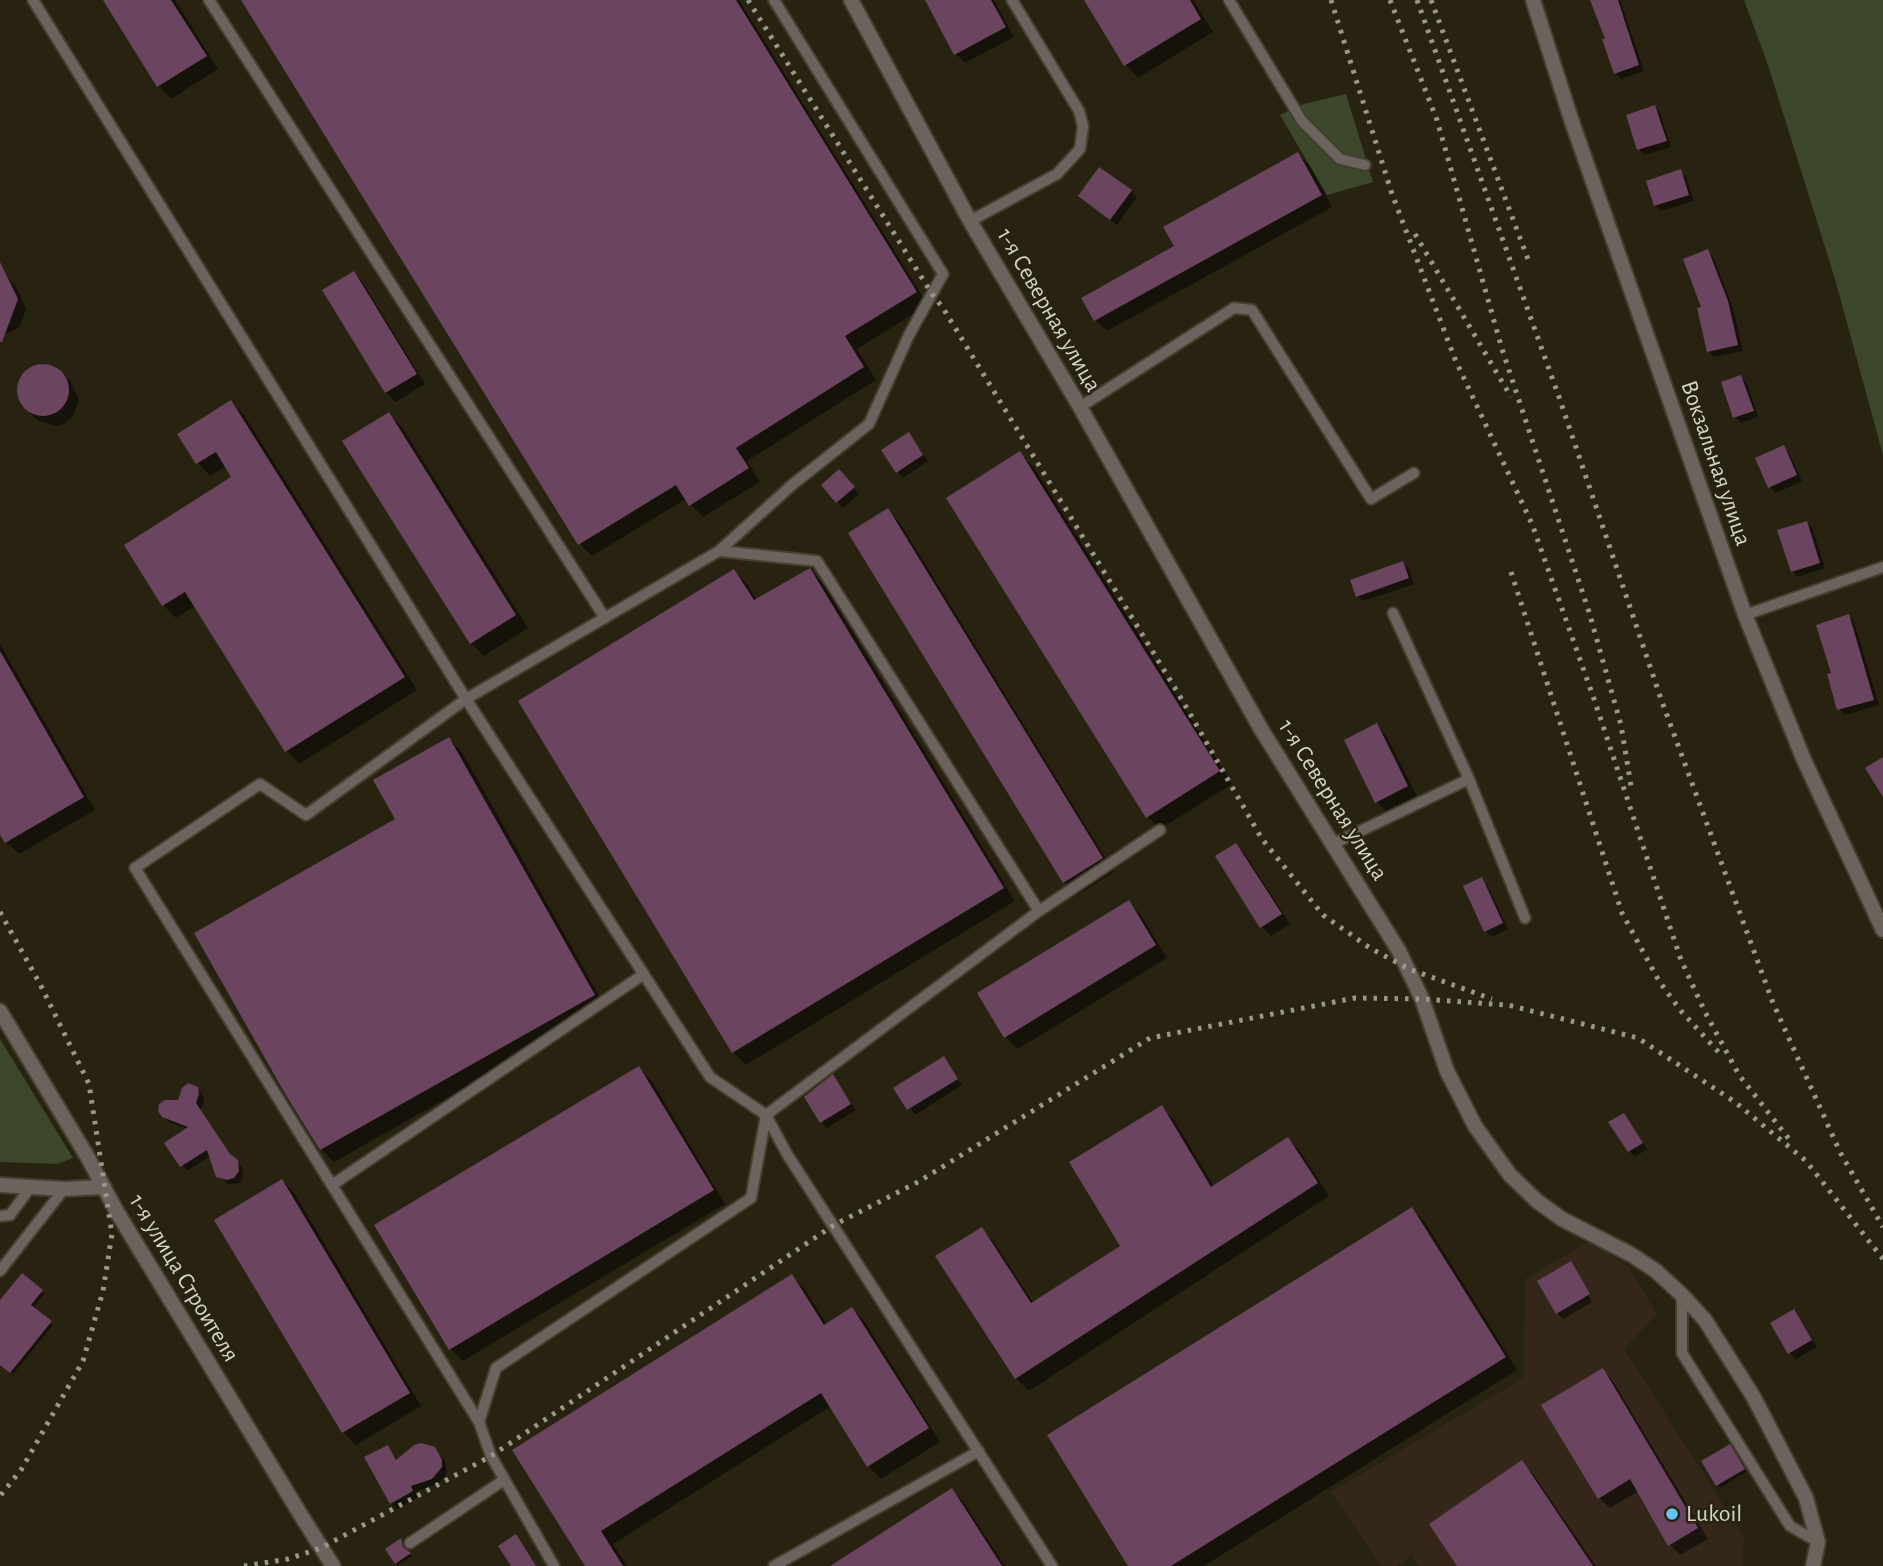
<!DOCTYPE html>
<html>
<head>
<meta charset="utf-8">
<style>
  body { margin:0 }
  canvas { display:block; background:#272310 }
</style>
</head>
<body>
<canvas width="1883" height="1566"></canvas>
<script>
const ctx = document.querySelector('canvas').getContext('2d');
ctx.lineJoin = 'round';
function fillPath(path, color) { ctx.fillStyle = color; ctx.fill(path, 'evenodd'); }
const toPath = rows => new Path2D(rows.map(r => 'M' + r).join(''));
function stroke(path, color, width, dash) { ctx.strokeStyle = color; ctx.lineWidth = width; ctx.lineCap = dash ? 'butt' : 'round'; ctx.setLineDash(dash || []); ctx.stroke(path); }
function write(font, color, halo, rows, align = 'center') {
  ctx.font = font + ' "Alegreya Sans",sans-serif'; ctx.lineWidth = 5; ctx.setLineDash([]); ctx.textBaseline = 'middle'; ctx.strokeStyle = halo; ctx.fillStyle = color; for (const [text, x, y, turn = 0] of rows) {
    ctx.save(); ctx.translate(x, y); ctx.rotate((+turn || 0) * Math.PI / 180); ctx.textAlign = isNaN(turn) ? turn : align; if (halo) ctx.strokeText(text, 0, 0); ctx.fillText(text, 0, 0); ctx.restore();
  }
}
fillPath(toPath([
  [1590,1241,1629,1268,1657,1314,1624,1349,1744,1537,1742,1566,1419,1566,1411,1555,1397,1566,1381,1566,1331,1492,1524,1378,1525,1279]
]), '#34271a');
fillPath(toPath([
  [1744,0,1883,0,1883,455,1835,279,1767,62],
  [1346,94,1373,182,1327,195,1280,115,1304,104],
  [0,1039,73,1158,57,1164,0,1162]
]), '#3c472b');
fillPath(toPath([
  [105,0,175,0,218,69,171,99,159,86],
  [243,0,739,0,928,305,857,349,876,380,747,461,760,482,703,517,686,499,592,556,579,543],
  [927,0,994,0,1014,37,965,63,955,53],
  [1086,0,1193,0,1213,32,1138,78,1126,65],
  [1592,0,1620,0,1644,71,1621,79,1615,73,1607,40],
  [1655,107,1660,113,1671,147,1645,155,1639,149],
  [1298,154,1310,166,1332,207,1107,331,1095,320,1176,247],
  [1680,171,1686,177,1694,201,1661,211,1655,205],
  [1131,192,1137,197,1117,225,1080,196],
  [1707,252,1713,257,1733,308,1743,351,1714,357,1708,351,1703,308],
  [354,273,363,283,425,384,396,402,386,392,325,291],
  [0,274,6,276,16,286,26,309,20,327,0,337],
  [41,365,60,371,70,381,79,399,73,417,62,425,56,426,37,420,27,410,17,393,23,374],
  [1741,377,1747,383,1758,417,1741,423,1735,417],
  [231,402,244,415,417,690,299,764,287,751,195,606,176,618,163,605,234,478,226,466,210,476,198,463,179,434],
  [389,414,402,427,528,628,484,656,471,643,345,442],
  [908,434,928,461,903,478,897,472],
  [1783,447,1789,453,1802,481,1776,493,1770,487],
  [1020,454,1033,466,1232,784,1160,829,1147,816],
  [845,477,859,494,843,508,823,486],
  [888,511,900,523,1114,872,1077,895,1064,882],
  [1806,522,1812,528,1825,568,1798,577,1792,571],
  [1403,564,1409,569,1414,584,1363,601,1357,596],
  [810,570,823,583,1015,901,746,1065,733,1052,734,571,747,584,757,600],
  [1849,616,1854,622,1879,705,1845,715,1839,709,1833,674],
  [0,644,95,810,19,854,6,842,0,831],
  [1377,725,1386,735,1417,796,1386,811,1377,802],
  [449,739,462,752,606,1008,334,1162,321,1149,397,820],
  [1236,845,1245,854,1290,924,1271,936,1262,927],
  [1481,879,1487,885,1508,929,1492,937,1486,931],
  [1128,902,1141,915,1167,958,1018,1049,1005,1037],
  [943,1059,962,1085,915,1115,896,1088],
  [639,1068,652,1081,725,1204,463,1361,451,1349],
  [833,1077,856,1110,827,1128,821,1122],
  [197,1088,202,1094,204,1100,200,1110,233,1159,242,1167,243,1177,240,1183,228,1184,221,1178,210,1156,187,1171,167,1144,188,1129,169,1122,163,1116],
  [1162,1108,1174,1120,1214,1186,1287,1139,1300,1151,1329,1196,1029,1391,1016,1378,981,1229,994,1242,1034,1304,1122,1246],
  [1623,1115,1647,1149,1635,1157,1629,1151],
  [282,1181,295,1194,421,1406,356,1445,343,1432],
  [1412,1209,1425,1222,1517,1370,1204,1566,1130,1566],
  [1571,1263,1592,1302,1563,1319,1557,1313],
  [22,1276,44,1294,33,1308,53,1325,13,1374,0,1364,0,1303],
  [792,1276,805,1289,827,1325,852,1309,865,1322,940,1442,881,1479,868,1466,831,1406,613,1544,627,1566,587,1566,515,1450],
  [1794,1311,1817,1347,1796,1359,1790,1353,1773,1323],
  [1603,1370,1613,1381,1708,1539,1680,1555,1669,1544,1639,1491,1610,1508,1599,1498],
  [428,1445,445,1460,447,1474,438,1484,415,1492,418,1497,397,1509,391,1503,388,1447,398,1461],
  [1732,1449,1746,1472,1720,1488,1704,1461],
  [1521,1463,1534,1475,1596,1566,1459,1566],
  [952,1490,964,1503,1005,1566,833,1566],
  [401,1540,405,1550,412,1556,398,1565,396,1563]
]), '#0007');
fillPath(toPath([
  [103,0,171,0,207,56,157,87],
  [241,0,736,0,917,292,845,336,864,367,736,448,749,468,689,506,676,485,578,545],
  [925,0,991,0,1006,27,954,55],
  [1084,0,1190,0,1201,19,1124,66],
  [1590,0,1618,0,1639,65,1614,74,1602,39,1605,39],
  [1655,105,1667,141,1637,150,1626,115],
  [1298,152,1322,195,1094,321,1081,298,1174,246,1163,227],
  [1099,167,1132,190,1110,220,1078,196],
  [1681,169,1689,195,1654,206,1646,181],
  [1708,249,1728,301,1738,345,1707,352,1697,308,1701,307,1683,259],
  [0,262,18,299,2,342,0,342],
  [354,271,417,374,385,393,322,290],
  '17 390a26 26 0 1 1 52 0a26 26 0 1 1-52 0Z',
  [1741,375,1754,411,1733,418,1721,382],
  [231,400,405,677,285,752,185,592,162,606,124,545,231,477,216,452,196,464,177,434],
  [389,412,516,615,470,644,342,441],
  [909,432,923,455,896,473,881,450],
  [1784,445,1797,475,1768,488,1755,458],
  [1020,451,1220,771,1146,818,946,498],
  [839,469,855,487,836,503,821,485],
  [888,508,1103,858,1063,883,848,533],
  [1807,521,1820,563,1791,572,1777,530],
  [1403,561,1409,578,1356,597,1350,580],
  [810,568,1004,888,732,1053,518,701,734,569,754,600],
  [1849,614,1874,700,1837,710,1827,674,1831,673,1816,625],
  [0,651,84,797,5,843,0,835],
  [1377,723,1408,786,1375,803,1344,740],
  [449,737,595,995,320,1150,287,1097,194,933,395,819,373,780],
  [1883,757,1883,797,1865,768],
  [1236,843,1282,914,1260,928,1215,856],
  [1482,877,1503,923,1484,932,1463,886],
  [1129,900,1156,945,1004,1038,977,993],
  [944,1056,958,1079,907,1110,893,1088],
  [639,1066,714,1190,449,1350,374,1225],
  [833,1074,851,1104,820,1123,804,1097],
  [188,1083,198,1087,199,1094,196,1103,230,1154,238,1160,239,1171,234,1178,227,1180,216,1177,207,1150,180,1167,164,1143,188,1127,162,1117,158,1111,159,1104,165,1100,178,1100,182,1088],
  [1162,1105,1211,1187,1288,1137,1318,1183,1015,1379,935,1256,982,1227,1031,1303,1120,1246,1069,1162],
  [1624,1113,1643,1143,1628,1152,1608,1122],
  [282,1179,410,1393,342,1433,214,1220],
  [1412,1207,1506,1357,1171,1566,1128,1566,1047,1435],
  [1571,1261,1590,1294,1556,1314,1537,1281],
  [22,1273,43,1290,31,1305,52,1321,10,1373,0,1365,0,1300],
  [792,1274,824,1325,852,1307,929,1428,867,1467,821,1393,601,1531,623,1566,585,1566,512,1450],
  [1794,1309,1812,1340,1788,1354,1770,1323],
  [1603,1368,1698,1528,1668,1546,1630,1479,1598,1499,1541,1405],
  [421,1443,435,1447,442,1460,442,1467,432,1479,411,1486,413,1491,390,1504,364,1457,388,1445,396,1460,414,1445],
  [1730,1444,1745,1469,1716,1486,1701,1461],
  [1522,1460,1593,1566,1457,1566,1429,1524],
  [952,1488,1002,1566,830,1566],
  [516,1534,536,1566,511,1566,498,1546],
  [401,1538,403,1547,411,1553,395,1564,385,1549]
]), '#6b4460');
const service = toPath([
  [33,0,466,699,710,1077,766,1115,751,1198,496,1368,479,1422,491,1456,554,1566],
  [209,0,605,618],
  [1229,0,1302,121,1340,159,1365,165],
  [970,221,1057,174,1080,149,1083,126,1079,111,1012,0],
  [1080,407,1234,308,1252,310,1371,499,1414,473],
  [719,551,792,485,869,424,909,335,943,274,774,0],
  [1745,615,1883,567],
  [1469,779,1525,918],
  [1331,845,1469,779,1393,613],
  [332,1185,644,974],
  [0,1216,10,1215,30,1188],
  [0,1271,64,1189],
  [1682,1295,1682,1353,1790,1526,1818,1542],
  [479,1422,135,868,260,784,306,815,466,699,719,551,817,561,1039,911],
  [410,1543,504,1480],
  [774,1566,979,1451],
  [1052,1566,787,1154,766,1115,1039,911,1160,830]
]);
const minor = toPath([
  [851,0,970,221,1080,407,1261,729,1399,951,1422,999,1447,1071,1475,1126,1510,1175,1537,1201,1562,1219,1632,1255,1656,1271,1682,1295,1705,1320,1753,1396,1806,1498,1818,1542,1813,1566],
  [1533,0,1572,122,1745,615,1804,760,1883,930],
  [0,1185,64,1189,104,1187]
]);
const tertiary = toPath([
  [0,1011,87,1156,117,1212,302,1517,333,1566]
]);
stroke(service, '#433f2d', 14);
stroke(minor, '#433f2d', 18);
stroke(tertiary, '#433f2d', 18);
stroke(service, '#6c625e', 10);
stroke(minor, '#6c625e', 14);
stroke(tertiary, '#6c625e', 14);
stroke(toPath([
  [748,0,932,294,943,308,1178,693,1262,839,1323,915,1370,948,1409,969,1492,999],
  [1331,0,1392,194,1455,359,1532,524,1594,699,1681,960,1705,1012,1739,1075,1789,1139],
  [1390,0,1437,120,1502,349,1589,612,1621,725,1632,792],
  [1417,0,1559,397,1661,699,1773,1003,1840,1152,1883,1227],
  [1431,0,1529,262],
  [1415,234,1511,397],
  [1511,572,1622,913,1659,981,1681,1011,1723,1057],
  [0,912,40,984,89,1084,112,1234,103,1291,83,1361,21,1470,0,1496],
  [244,1566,288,1559,321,1548,491,1456,834,1225,918,1182,1150,1038,1355,998,1422,999,1508,1005,1638,1038,1735,1102,1806,1161,1883,1259]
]), '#9a9889', 5, [3.5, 7]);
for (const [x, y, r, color] of [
  [1672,1514,7,"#67c4f0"]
]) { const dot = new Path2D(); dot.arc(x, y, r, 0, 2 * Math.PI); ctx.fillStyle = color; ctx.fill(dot); stroke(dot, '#272310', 2.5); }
write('24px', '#d6d4c8', '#272310', [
  ["1-я Северная улица",1049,310,60],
  ["Вокзальная улица",1716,463,71],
  ["1-я Северная улица",1333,800,58],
  ["1-я улица Строителя",184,1278,59]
]);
write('24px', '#d6d4c8', '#272310', [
  ["Lukoil",1686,1514]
], 'left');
</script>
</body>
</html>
